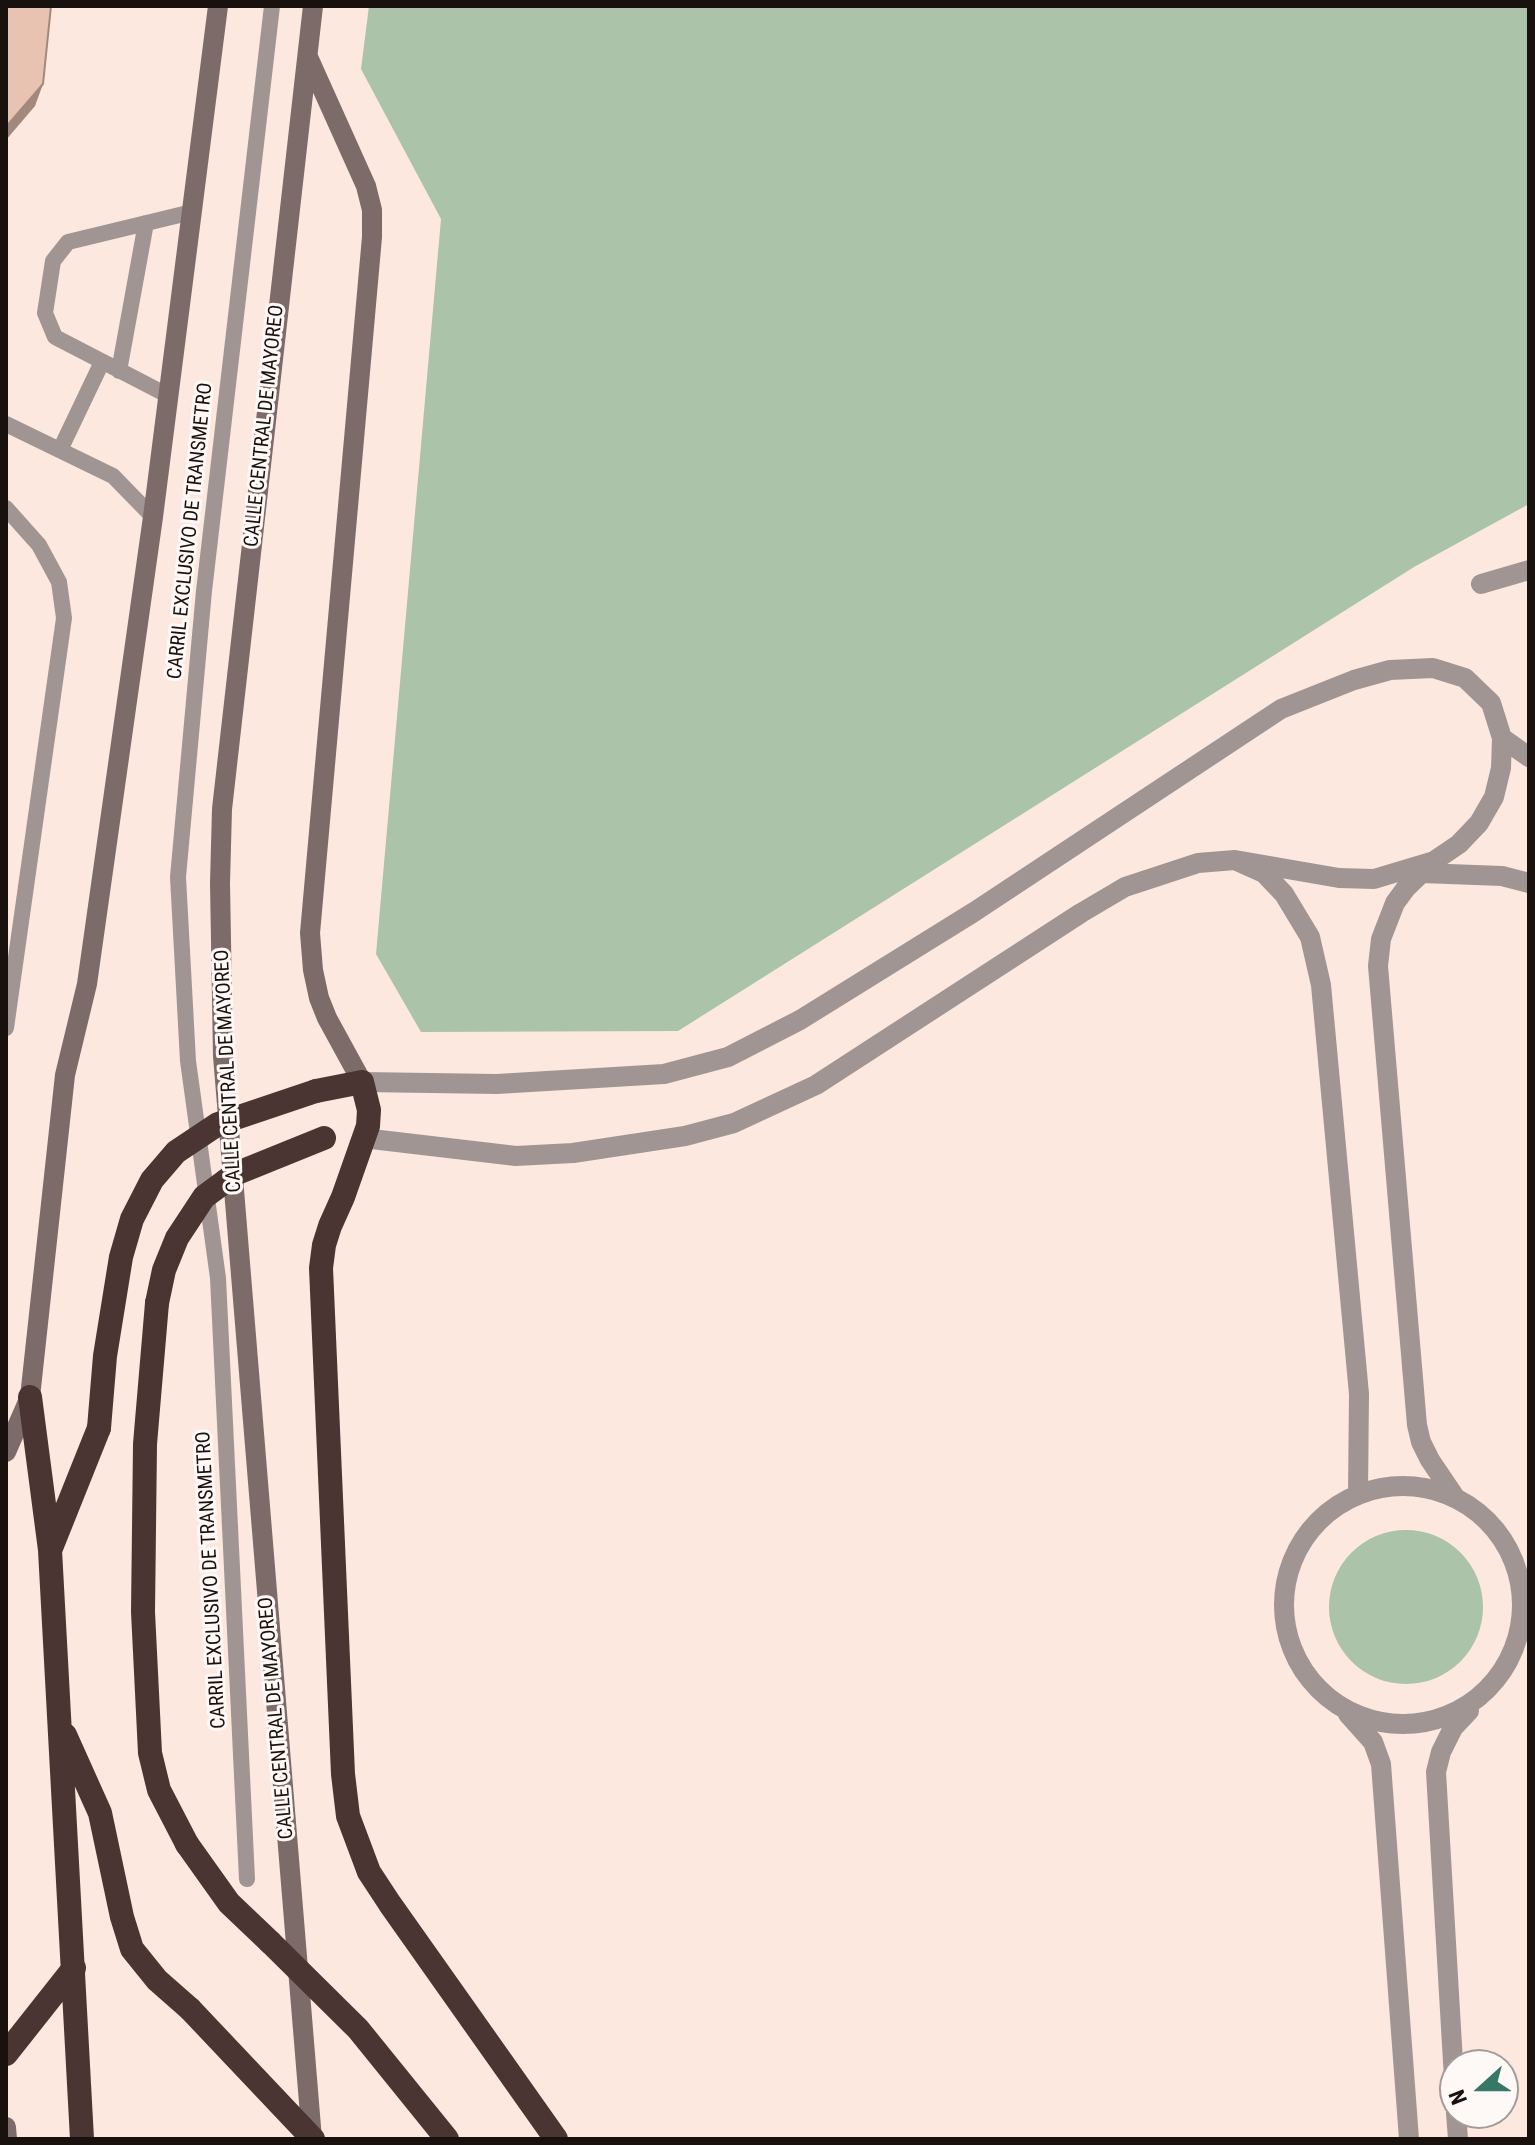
<!DOCTYPE html>
<html>
<head>
<meta charset="utf-8">
<style>
  body { margin:0 }
  #map { position:relative; width:1535px; height:2145px; overflow:hidden; background:#fde8df; font-family:"Roboto Condensed",sans-serif }
  canvas { display:block }
  .frame { position:absolute; inset:0; border:8px solid #19110d; pointer-events:none }
  .north { position:absolute; left:1439px; top:2049px; width:80px; height:80px; box-sizing:border-box; background:#fef9f7; border:2px solid #a29c99; border-radius:50%; rotate:249deg; font-size:22px; font-weight:700; line-height:32px; text-align:center; color:#19110d }
  .north::after { content:''; display:block; margin:auto; width:28px; height:36px; background:#377765; clip-path:polygon(50% 0,100% 100%,50% 72%,0 100%) }
</style>
</head>
<body>
<div id="map">
<canvas width="1535" height="2145"></canvas>
<div class="frame"></div>
<div class="north">N</div>
</div>
<script>
const ctx = document.querySelector('canvas').getContext('2d');
ctx.lineJoin = 'round';
function fillPath(path, color) { ctx.fillStyle = color; ctx.fill(path, 'evenodd'); }
const toPath = rows => new Path2D(rows.map(r => 'M' + r).join(''));
function stroke(path, color, width, dash) { ctx.strokeStyle = color; ctx.lineWidth = width; ctx.lineCap = dash ? 'butt' : 'round'; ctx.setLineDash(dash || []); ctx.stroke(path); }
function write(font, color, halo, rows, align = 'center') {
  ctx.font = font + ' "Roboto Condensed",sans-serif'; ctx.lineWidth = 6; ctx.setLineDash([]); ctx.textBaseline = 'middle'; ctx.strokeStyle = halo; ctx.fillStyle = color; for (const [text, x, y, turn = 0] of rows) {
    ctx.save(); ctx.translate(x, y); ctx.rotate((+turn || 0) * Math.PI / 180); ctx.textAlign = isNaN(turn) ? turn : align; if (halo) ctx.strokeText(text, 0, 0); ctx.fillText(text, 0, 0); ctx.restore();
  }
}
fillPath(toPath([
  [369,6,1529,6,1529,504,1414,567,678,1031,421,1032,376,954,441,219,361,69],
  '1329 1607a77 77 0 1 1 154 0a77 77 0 1 1-154 0Z'
]), '#aac3a9');
stroke(toPath([
  [119,371,146,223],
  [169,396,55,337,45,313,53,261,68,242,192,212],
  [6,424,113,476,153,517],
  [60,450,102,362],
  [6,508,39,545,59,582,64,618,6,1028],
  [247,1879,218,1278,188,1061,178,877,204,591,272,6]
]), '#a19593', 16);
stroke(toPath([
  [1481,584,1529,570],
  [1502,738,1529,757],
  [1429,866,1406,888,1395,903,1381,939,1378,966,1417,1425,1421,1442,1430,1460,1455,1497],
  [1422,873,1502,876,1529,883],
  [362,1082,497,1084,664,1074,728,1057,800,1020,974,912,1281,709,1354,680,1390,670,1433,668,1465,678,1491,703,1502,738,1501,768,1494,797,1479,823,1459,844,1434,861,1374,879,1339,878,1235,860],
  [363,1138,516,1156,573,1153,685,1136,734,1123,816,1085,1081,913,1125,887,1198,863,1235,860,1264,873,1284,894,1310,937,1321,985,1359,1394,1358,1493],
  '1284 1605a119 119 0 1 1 238 0a119 119 0 1 1-238 0Z',
  [1348,1714,1373,1742,1381,1764,1409,2139],
  [1455,2096,1436,1772,1441,1752,1453,1728,1469,1711],
  [1456,2113,1458,2139]
]), '#a19593', 20);
stroke(toPath([
  [308,57,366,186,372,210,372,237,310,933,313,970,319,998,327,1018,362,1082],
  [6,1452,30,1397,65,1075,87,984,153,517,218,6],
  [6,2127,7,2139],
  [312,2139,223,1056,220,883,222,809,313,6]
]), '#7c6b68', 20);
stroke(toPath([
  [316,1091,362,1082,369,1110,368,1126,343,1197,330,1226,324,1245,321,1268,343,1774,348,1816,369,1872,390,1904,556,2139],
  [157,1303,145,1444,143,1612,150,1753,159,1790,187,1844],
  [30,1397,50,1550,82,2139],
  [51,1548,99,1428],
  [65,1735,100,1813,122,1917,132,1949,157,1980,190,2009],
  [270,1942,358,2029,447,2139],
  [6,2054,74,1968]
]), '#4b3532', 24);
stroke(toPath([
  [157,1303,164,1270,177,1238,204,1197,235,1174,324,1138],
  [99,1428,105,1356,121,1257,132,1219,152,1180,176,1152,218,1124,316,1091],
  [187,1844,229,1903,270,1942],
  [190,2009,313,2139]
]), '#4b3532', 24);
fillPath(toPath([
  [43,84,35,106,6,140,6,127]
]), '#a2887d');
const building = toPath([
  [6,6,51,6,43,84,6,127,6,6]
]);
fillPath(building, '#e8c3b2');
stroke(building, '#a2887d', 2);
write('20px', '#19110d', '#fef9f7', [
  ["CALLE CENTRAL DE MAYOREO",265,426,-84],
  ["CARRIL EXCLUSIVO DE TRANSMETRO",191,531,-84],
  ["CALLE CENTRAL DE MAYOREO",229,1071,-93],
  ["CARRIL EXCLUSIVO DE TRANSMETRO",212,1580,-93],
  ["CALLE CENTRAL DE MAYOREO",277,1718,-95]
]);
</script>
</body>
</html>
